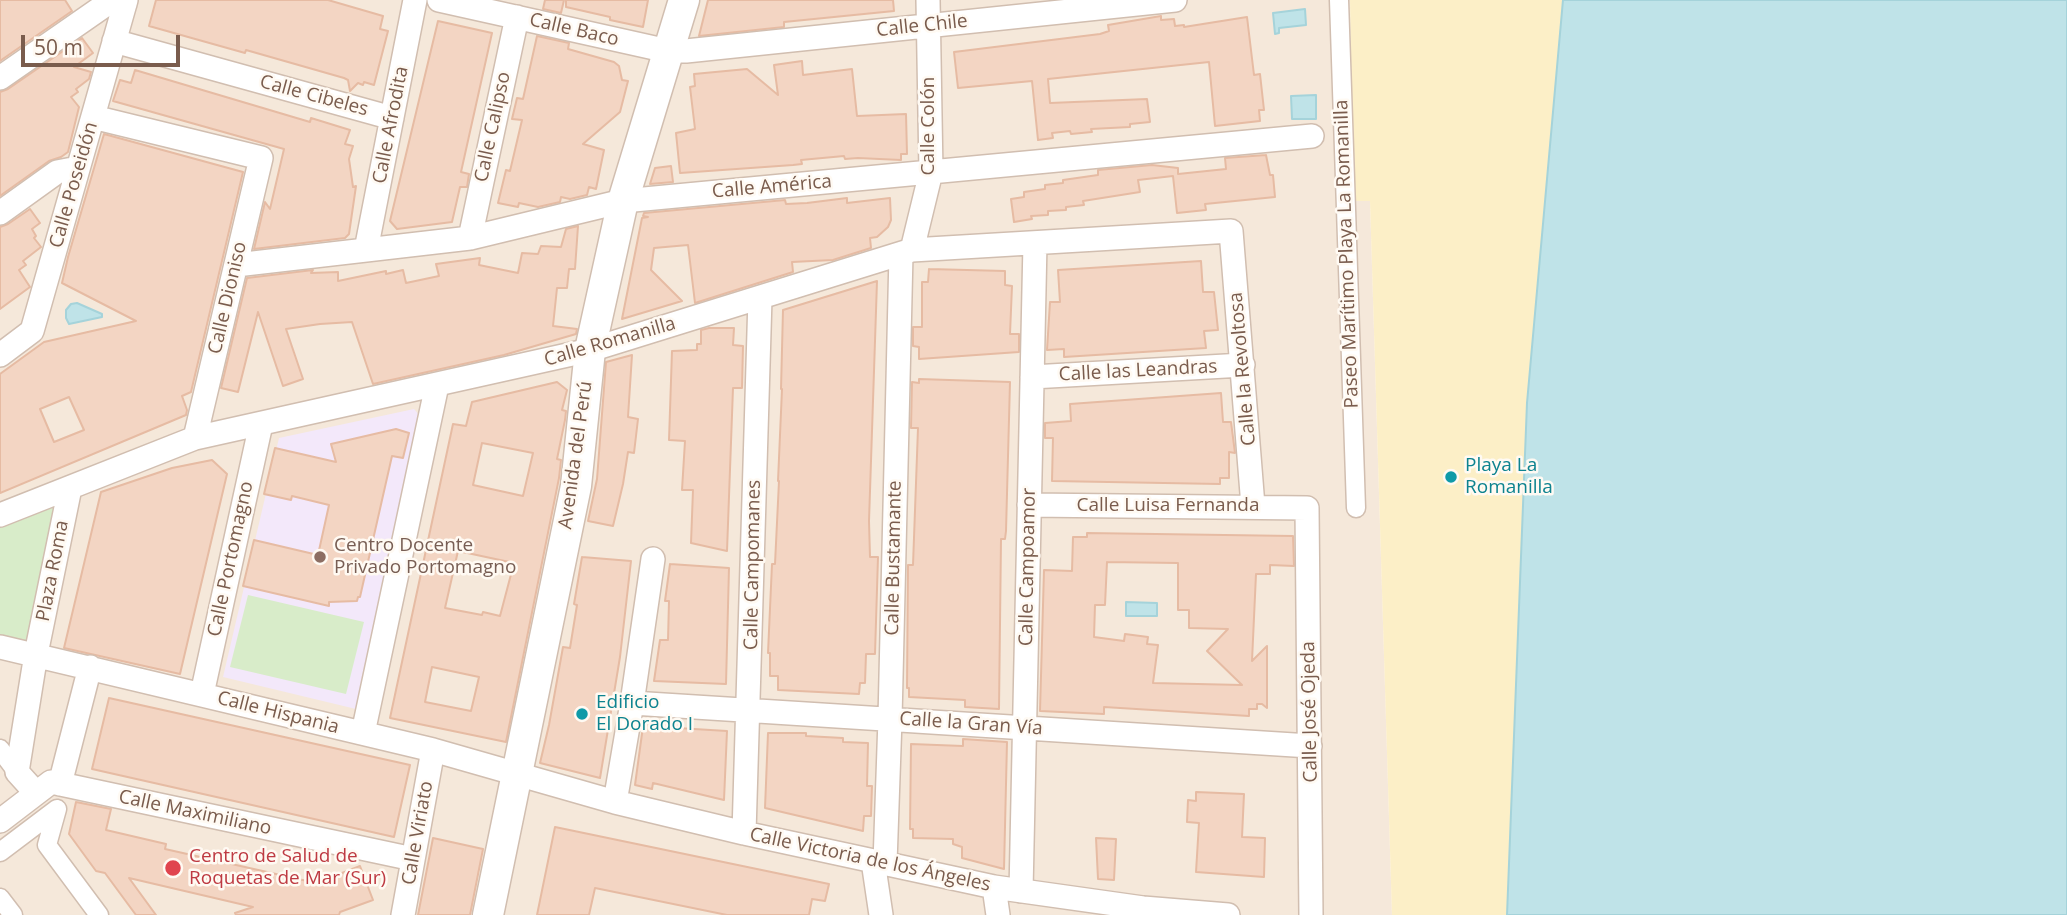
<!DOCTYPE html>
<html>
<head>
<meta charset="utf-8">
<style>
  body { margin:0 }
  #map { position:relative; width:2067px; height:915px; overflow:hidden; background:#fdf6ec; font-family:"Open Sans",sans-serif }
  canvas { display:block }
  .scale { position:absolute; left:21px; top:35px; width:159px; height:32px; box-sizing:border-box; border:4px solid #7a5c4d; border-top:0; padding-left:9px; font-size:21px; line-height:24px; white-space:nowrap; color:#7a5c4d; -webkit-text-stroke:5px #fffaf3; paint-order:stroke }
</style>
</head>
<body>
<div id="map">
<canvas width="2067" height="915"></canvas>
<div class="scale">50 m</div>
</div>
<script>
const ctx = document.querySelector('canvas').getContext('2d');
ctx.lineJoin = 'round';
function fillPath(path, color) { ctx.fillStyle = color; ctx.fill(path, 'evenodd'); }
const toPath = rows => new Path2D(rows.map(r => 'M' + r).join(''));
function stroke(path, color, width, dash) { ctx.strokeStyle = color; ctx.lineWidth = width; ctx.lineCap = dash ? 'butt' : 'round'; ctx.setLineDash(dash || []); ctx.stroke(path); }
function write(font, color, halo, rows, align = 'center') {
  ctx.font = font + ' "Open Sans",sans-serif'; ctx.lineWidth = 5; ctx.setLineDash([]); ctx.textBaseline = 'middle'; ctx.strokeStyle = halo; ctx.fillStyle = color; for (const [text, x, y, turn = 0] of rows) {
    ctx.save(); ctx.translate(x, y); ctx.rotate((+turn || 0) * Math.PI / 180); ctx.textAlign = isNaN(turn) ? turn : align; if (halo) ctx.strokeText(text, 0, 0); ctx.fillText(text, 0, 0); ctx.restore();
  }
}
fillPath(toPath([
  [0,0,1350,0,1353,201,1370,201,1392,915,0,915]
]), '#f5e8da');
fillPath(toPath([
  [414,409,421,417,356,709,223,677,279,438]
]), '#f3e8fa');
fillPath(toPath([
  [70,488,36,654,0,647,0,515],
  [248,595,364,622,346,694,230,667]
]), '#d8ecc9');
fillPath(toPath([
  [1350,0,1563,0,1527,403,1507,915,1392,915,1370,201,1353,201]
]), '#fcefc7');
const water = toPath([
  [1563,0,2067,0,2067,915,1507,915,1527,403,1563,0],
  [1305,9,1306,25,1279,28,1279,33,1275,34,1273,13,1305,9],
  [1316,95,1316,119,1292,119,1291,96,1316,95],
  [77,303,102,314,102,317,69,324,66,318,66,310,71,304,77,303],
  [1126,602,1157,603,1157,616,1126,616,1126,602]
]);
fillPath(water, '#bfe3e8');
stroke(water, '#a5d3da', 2);
const building = toPath([
  [0,0,65,0,72,11,0,61,0,0],
  [156,0,328,0,383,16,380,29,388,31,374,85,364,82,363,85,358,83,350,91,348,80,344,78,246,50,245,53,149,26,156,0],
  [545,0,564,0,561,13,543,9,545,0],
  [566,0,648,0,643,27,610,20,610,17,566,7,566,0],
  [708,0,893,0,894,11,784,22,784,27,699,36,708,0],
  [1161,16,1161,20,1174,19,1175,26,1184,25,1184,27,1247,17,1254,75,1260,74,1264,110,1259,110,1260,121,1215,126,1209,62,1048,79,1050,103,1147,99,1150,122,1130,124,1130,127,1091,129,1092,132,1071,134,1070,131,1052,133,1053,138,1038,140,1032,81,958,88,954,52,1100,34,1109,31,1108,25,1161,16],
  [438,21,492,33,461,172,469,174,467,187,460,187,452,222,397,229,390,221,438,21],
  [537,36,569,43,568,49,614,62,619,66,622,80,628,81,620,112,583,144,604,150,596,189,589,187,587,195,570,199,561,197,560,202,538,207,519,203,518,207,498,203,506,170,510,171,522,120,512,119,517,98,523,99,537,36],
  [82,38,93,53,74,67,91,72,89,79,76,89,78,92,71,97,79,107,68,152,61,157,49,161,0,196,0,92,8,89,82,38],
  [802,61,803,75,852,69,857,116,906,114,907,154,901,154,901,160,858,158,845,159,844,156,801,160,802,164,793,165,680,173,676,133,695,129,690,87,695,86,694,74,747,69,778,95,774,65,802,61],
  [135,70,310,122,311,118,350,130,345,144,353,146,349,159,353,187,356,186,349,234,345,238,254,249,265,202,270,209,284,149,113,101,120,80,131,83,135,70],
  [104,134,243,172,191,392,182,396,187,410,186,415,0,493,0,374,44,342,136,321,62,283,68,257,104,134],
  [69,397,84,430,54,442,40,409,69,397],
  [1266,155,1270,175,1273,175,1275,197,1205,204,1206,210,1177,213,1173,176,1138,180,1140,192,1083,201,1084,205,1066,207,1066,210,1048,211,1048,215,1031,216,1032,219,1014,222,1011,199,1024,197,1024,192,1045,189,1045,185,1063,183,1063,180,1098,175,1098,170,1152,165,1178,168,1178,174,1226,169,1225,158,1266,155],
  [671,166,673,182,650,184,655,168,671,166],
  [847,198,847,203,890,198,891,220,888,227,877,237,870,238,871,248,833,260,792,262,793,272,695,303,688,245,654,248,651,270,682,301,622,319,642,218,648,217,643,216,644,213,785,200,786,204,807,203,847,198],
  [30,209,40,223,32,229,36,236,34,238,41,247,23,261,26,265,19,270,30,287,0,309,0,227,8,224,30,209],
  [578,226,575,269,569,269,567,288,557,288,553,326,577,329,576,334,504,355,373,384,352,322,320,324,286,329,303,379,283,386,258,312,238,392,221,388,247,278,313,270,311,273,338,272,338,281,386,271,386,274,403,270,406,283,439,276,436,264,480,258,479,265,518,273,522,253,538,254,541,246,561,247,566,229,578,226],
  [1201,261,1203,292,1214,292,1218,330,1204,331,1206,348,1064,357,1064,349,1047,350,1050,302,1060,302,1058,270,1201,261],
  [929,269,1005,271,1005,285,1012,286,1010,334,1019,334,1019,352,919,359,919,347,913,346,913,327,922,327,922,282,928,282,929,269],
  [877,281,869,521,870,557,878,557,875,654,866,654,865,683,860,683,859,694,778,690,778,676,770,676,770,653,768,653,772,564,775,564,779,481,778,481,782,389,781,389,783,310,877,281],
  [709,328,734,328,733,345,743,346,742,388,733,388,727,551,691,543,693,490,682,490,685,441,669,440,672,351,697,350,697,344,701,344,701,330,709,328],
  [632,355,628,417,638,419,634,453,628,452,623,484,613,526,588,521,597,479,606,362,632,355],
  [919,379,1010,382,1006,531,1005,539,1001,539,999,709,965,707,965,700,909,697,909,688,907,688,908,565,913,565,918,428,911,428,912,382,919,383,919,379],
  [557,382,567,390,562,410,566,411,565,420,557,459,561,460,559,478,506,742,390,718,453,424,466,426,472,402,557,382],
  [482,443,533,453,523,496,473,485,482,443],
  [458,551,514,563,500,616,483,612,482,615,445,608,458,551],
  [432,667,479,677,471,711,425,702,432,667],
  [1221,393,1223,422,1231,422,1235,453,1229,452,1229,478,1220,478,1220,484,1052,481,1053,438,1045,438,1045,423,1071,421,1070,404,1221,393],
  [396,429,409,433,403,458,392,456,360,597,358,597,357,601,329,602,329,606,243,586,254,540,318,555,329,505,292,496,291,500,264,494,275,448,336,462,331,444,396,429],
  [212,460,227,474,180,674,64,648,101,492,172,468,212,460],
  [1087,533,1293,536,1294,566,1270,565,1270,574,1256,574,1252,661,1267,646,1267,708,1262,704,1257,704,1257,709,1249,709,1249,716,1104,707,1104,714,1040,711,1044,570,1072,571,1073,537,1087,537,1087,533],
  [1107,562,1178,563,1178,610,1189,610,1189,628,1228,629,1207,651,1242,685,1153,683,1158,645,1147,644,1148,637,1125,634,1124,641,1094,637,1095,605,1105,605,1107,562],
  [582,557,631,561,620,657,600,778,540,763,549,725,563,647,570,648,577,605,574,604,582,557],
  [670,564,729,568,726,684,654,681,660,640,668,640,669,601,665,601,670,564],
  [109,698,410,765,394,837,92,769,109,698],
  [644,719,662,721,661,727,727,731,724,800,653,783,652,789,635,785,644,719],
  [768,733,806,733,806,736,843,738,843,742,868,743,867,786,872,786,871,816,864,816,863,831,765,808,768,733],
  [963,739,1007,742,1004,869,962,858,962,847,953,844,953,839,913,838,913,829,910,829,911,744,963,746,963,739],
  [1196,792,1244,794,1242,837,1265,838,1264,877,1196,872,1199,823,1187,822,1188,800,1196,801,1196,792],
  [76,802,111,809,106,830,166,844,165,849,316,883,360,866,373,900,340,912,339,915,236,915,235,913,253,907,129,878,156,915,136,915,105,873,96,871,69,834,76,802],
  [555,827,829,884,825,901,812,899,809,915,727,915,595,888,589,915,537,915,555,827],
  [433,838,483,849,470,915,418,915,433,838],
  [1096,838,1116,839,1114,880,1098,879,1096,838]
]);
fillPath(building, '#f3d5c3');
stroke(building, '#e6bba3', 2);
const pedestrian = toPath([
  [1339,0,1356,508],
  [0,749,17,772],
  [0,852,57,809,47,845,99,915],
  [0,898,13,915]
]);
const minor = toPath([
  [439,0,668,51,686,51,1175,0],
  [114,41,392,118],
  [0,78,108,3,125,4],
  [93,117,261,158,195,438],
  [0,213,57,172,78,168],
  [470,238,517,17],
  [366,250,415,0],
  [912,250,931,172,928,0],
  [236,265,470,238,623,201,1312,136],
  [0,355,32,331,126,0],
  [1032,377,1243,365],
  [1029,505,1307,508,1311,915],
  [0,515,195,438,590,350,912,250,1231,231,1253,506],
  [0,647,433,750,615,802,744,833,994,887,1143,908,1228,915],
  [202,694,261,424],
  [632,703,1310,746],
  [363,733,437,385],
  [60,784,90,667],
  [36,793,17,772,36,654,70,488],
  [615,802,632,703,653,559],
  [0,821,51,782,413,859],
  [744,833,760,298],
  [873,861,881,915],
  [885,863,890,719,901,254],
  [994,887,998,915],
  [1021,891,1035,243],
  [403,915,433,750]
]);
const tertiary = toPath([
  [488,915,576,486,590,350,623,201,684,0]
]);
stroke(pedestrian, '#d1beb0', 21);
stroke(minor, '#d1beb0', 26);
stroke(tertiary, '#d1beb0', 33);
stroke(pedestrian, '#fff', 18);
stroke(minor, '#fff', 23);
stroke(tertiary, '#fff', 30);
for (const [x, y, r, color] of [
  [1451,477,7,"#0f9aa8"],
  [320,557,7,"#8d6e63"],
  [582,714,7,"#0f9aa8"],
  [173,868,9,"#e0444e"]
]) { const dot = new Path2D(); dot.arc(x, y, r, 0, 2 * Math.PI); ctx.fillStyle = color; ctx.fill(dot); stroke(dot, '#fffaf3', 2.5); }
write('19px', '#7a5c4d', '#fffaf3', [
  ["Calle Chile",922,26,-6],
  ["Calle Baco",574,30,13],
  ["Calle Cibeles",314,96,15],
  ["Calle Afrodita",391,125,-79],
  ["Calle Colón",929,126,-90],
  ["Calle Calipso",493,127,-78],
  ["Calle Poseidón",74,185,-74],
  ["Calle América",772,187,-5],
  ["Paseo Marítimo Playa La Romanilla",1347,254,-92],
  ["Calle Dioniso",228,298,-77],
  ["Calle Romanilla",610,342,-16],
  ["Calle la Revoltosa",1243,369,-95],
  ["Calle las Leandras",1138,371,-3],
  ["Avenida del Perú",576,455,-82],
  ["Calle Luisa Fernanda",1168,506],
  ["Calle Bustamante",894,558,-89],
  ["Calle Portomagno",231,559,-78],
  ["Calle Campomanes",753,565,-89],
  ["Calle Campoamor",1028,567,-89],
  ["Plaza Roma",53,571,-79],
  ["Calle José Ojeda",1310,712,-91],
  ["Calle Hispania",278,713,14],
  ["Calle la Gran Vía",971,724,4],
  ["Calle Maximiliano",195,813,12],
  ["Calle Viriato",418,833,-80],
  ["Calle Victoria de los Ángeles",870,860,12]
]);
write('19px', '#0d838f', '#fffaf3', [
  ["Playa La",1465,466],
  ["Romanilla",1465,488],
  ["Edificio",596,703],
  ["El Dorado I",596,725]
], 'left');
write('19px', '#785e54', '#fffaf3', [
  ["Centro Docente",334,546],
  ["Privado Portomagno",334,568]
], 'left');
write('19px', '#be3a42', '#fffaf3', [
  ["Centro de Salud de",189,857],
  ["Roquetas de Mar (Sur)",189,879]
], 'left');
</script>
</body>
</html>
